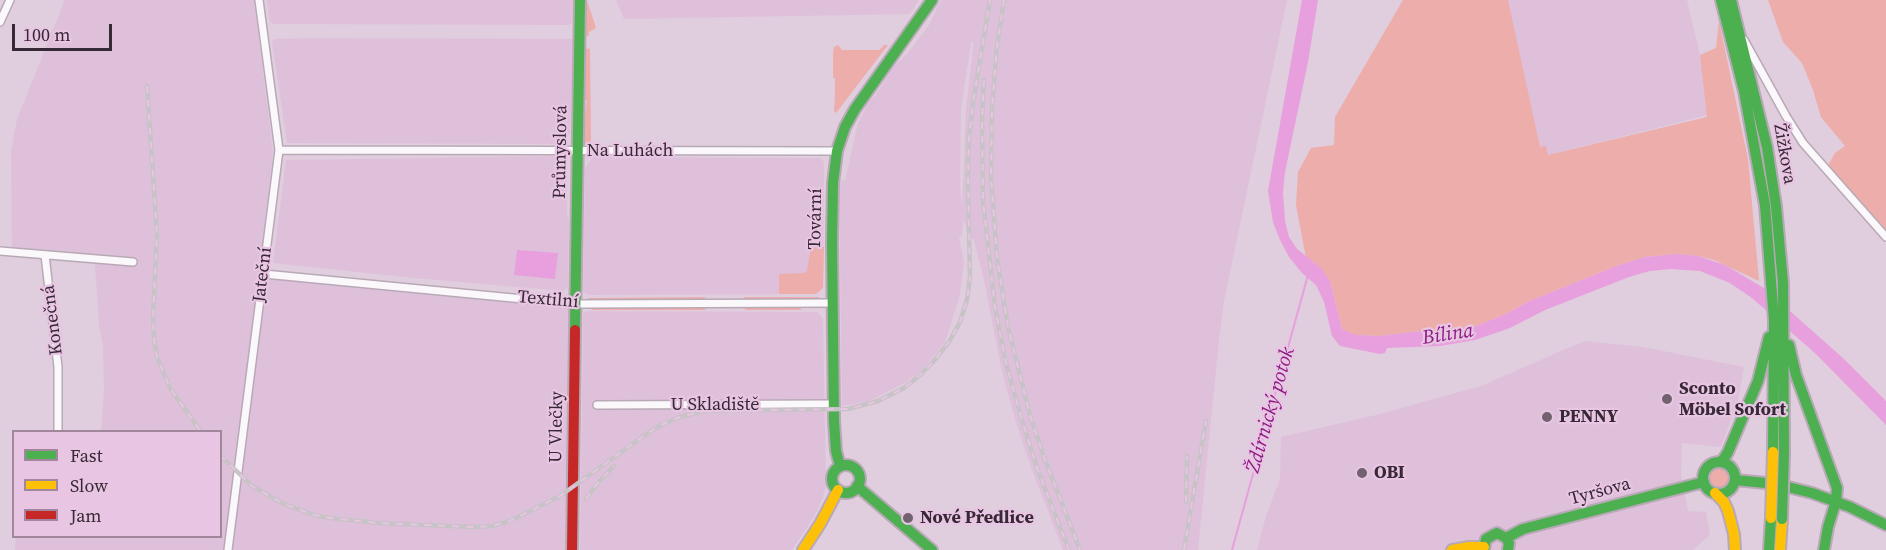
<!DOCTYPE html>
<html>
<head>
<meta charset="utf-8">
<style>
  body { margin:0 }
  #map { position:relative; width:1886px; height:550px; overflow:hidden; background:#e0cddd; font-family:"Source Serif 4",serif }
  canvas { display:block }
  .legend { position:absolute; left:12px; top:430px; width:210px; height:108px; box-sizing:border-box; background:#e8c5e2; border:2px solid #a1869c; margin:0; padding:8px 10px; list-style:none; font-size:18px; color:#362834 }
  .legend li { display:flex; align-items:center; gap:12px; height:30px }
  .legend b { width:30px; border:2px solid #a1869c }
  .scale { position:absolute; left:12px; top:24px; width:100px; height:27px; box-sizing:border-box; border:3px solid #362834; border-top:0; padding-left:8px; font-size:18px; line-height:21px; white-space:nowrap; color:#362834; -webkit-text-stroke:4px #e8c5e2; paint-order:stroke }
</style>
</head>
<body>
<div id="map">
<canvas width="1886" height="550"></canvas>
<ul class="legend">
<li><b style="height:8px;background:#4caf50"></b>Fast</li>
<li><b style="height:8px;background:#ffc107"></b>Slow</li>
<li><b style="height:8px;background:#c62828"></b>Jam</li>
</ul>
<div class="scale">100 m</div>
</div>
<script>
const ctx = document.querySelector('canvas').getContext('2d');
ctx.lineJoin = 'round';
function fillPath(path, color) { ctx.fillStyle = color; ctx.fill(path, 'evenodd'); }
const toPath = rows => new Path2D(rows.map(r => 'M' + r).join(''));
function stroke(path, color, width, dash) { ctx.strokeStyle = color; ctx.lineWidth = width; ctx.lineCap = dash ? 'butt' : 'round'; ctx.setLineDash(dash || []); ctx.stroke(path); }
function write(font, color, halo, rows, align = 'center') {
  ctx.font = font + ' "Source Serif 4",serif'; ctx.lineWidth = 4.5; ctx.setLineDash([]); ctx.textBaseline = 'middle'; ctx.strokeStyle = halo; ctx.fillStyle = color; for (const [text, x, y, turn = 0] of rows) {
    ctx.save(); ctx.translate(x, y); ctx.rotate((+turn || 0) * Math.PI / 180); ctx.textAlign = isNaN(turn) ? turn : align; if (halo) ctx.strokeText(text, 0, 0); ctx.fillText(text, 0, 0); ctx.restore();
  }
}
fillPath(toPath([
  [65,0,254,0,273,152,258,277,570,308,565,550,15,550,16,537,220,536,220,432,101,431,104,391,103,347,99,325,95,264,96,256,12,249,11,152,17,119],
  [267,0,573,0,573,22,569,25,557,25,274,24,270,21],
  [616,0,919,0,910,14,624,19],
  [941,0,1287,0,1224,301,1219,340,1198,550,1063,550,1032,470,1015,419,1002,371,983,276,974,241,963,220,962,234,959,238,964,262,960,295,945,342,923,369,905,383,869,401,842,406,839,192,841,180,845,181,858,123,869,101,875,96,893,67,907,54,929,25],
  [974,41,966,109,962,208,960,188,961,109,971,43],
  [1500,0,1687,0,1700,55,1708,115,1548,155,1540,147],
  [313,38,574,39,570,133,562,144,287,143,272,41,275,39],
  [560,156,567,167,567,214,569,220,568,287,563,291,414,278,273,263,286,160],
  [593,157,820,158,824,162,823,288,817,294,588,295,583,291,585,168],
  [587,311,817,312,823,318,826,485,822,500,814,517,792,550,580,550,583,314],
  [1584,341,1643,347,1744,367,1738,401,1721,447,1682,443,1681,476,1688,511,1706,512,1710,535,1693,550,1257,550,1266,516,1280,479,1281,437,1376,415,1481,386]
]), '#dfc0db');
fillPath(toPath([
  [584,0,587,0,596,28,589,32,589,36,584,36],
  [1403,0,1508,0,1540,147,1546,146,1548,155,1707,117,1700,55,1716,48,1719,21,1748,159,1759,281,1714,260,1698,256,1676,254,1645,257,1619,265,1527,302,1508,313,1464,331,1421,331,1379,336,1355,335,1342,329,1330,281,1314,262,1306,258,1296,205,1298,172,1311,148,1334,145,1335,117],
  [1768,0,1886,0,1886,232,1827,167,1835,153,1845,146,1821,117,1813,90,1802,63,1783,42],
  [838,45,842,50,879,50,884,45,888,45,836,113,834,111,835,93,835,78,833,78,833,53,834,47],
  [583,48,590,49,591,144,590,146,583,144,582,141,587,100,585,100,583,85],
  [811,247,824,247,823,288,816,294,779,294,779,274,804,273,807,271],
  [706,297,703,300,588,300,588,298],
  [744,297,819,297,819,298,818,300,745,301],
  [592,307,703,307,706,310,592,310],
  [743,307,799,307,802,310,746,310],
  '1709 478a10 10 0 1 1 20 0a10 10 0 1 1-20 0Z'
]), '#edadaa');
fillPath(toPath([
  [1302,0,1318,0,1308,62,1285,172,1283,192,1285,221,1289,237,1297,249,1321,268,1330,281,1342,329,1356,335,1379,336,1421,331,1464,331,1508,313,1527,302,1619,265,1645,257,1676,254,1698,256,1725,265,1764,288,1844,359,1886,401,1886,425,1816,354,1752,298,1730,283,1700,271,1670,269,1650,271,1629,277,1545,310,1510,328,1475,340,1440,346,1387,348,1385,353,1380,354,1340,346,1332,336,1324,302,1316,285,1302,273,1289,257,1280,240,1273,222,1268,191],
  [517,250,558,253,555,279,514,275]
]), '#e79fde');
stroke(toPath([
  [1232,550,1308,275]
]), '#e79fde', 2);
const street = toPath([
  [0,22,10,0],
  [1744,40,1786,116,1803,143,1886,237],
  [279,150,837,151],
  [0,251,133,262],
  [45,255,58,367,58,432],
  [264,274,575,304,833,303],
  [597,405,833,404],
  [228,550,279,150,259,0]
]);
const fast = toPath([
  [1721,0,1744,91,1765,205,1774,320,1773,452],
  [1731,0,1767,147,1776,206,1783,283,1784,453],
  [575,330,580,0],
  [1789,345,1796,375,1837,488,1836,501,1828,527,1824,550],
  [1719,462,1723,460,1728,452,1758,381,1769,337],
  '1703 478a16 16 0 1 1 32 0a16 16 0 1 1-32 0Z',
  '832 479a14 14 0 1 1 28 0a14 14 0 1 1-28 0Z',
  [840,466,836,451,834,421,832,242,833,183,837,151,845,127,855,109,932,0],
  [1735,480,1776,484,1812,493,1850,507,1886,525],
  [857,486,932,550],
  [1506,538,1523,529,1704,482],
  [1484,550,1486,539,1497,533,1506,538,1509,543,1508,550],
  [1769,550,1771,518]
]);
const slow = toPath([
  [1715,493,1724,502,1728,511,1734,534,1735,550],
  [803,550,820,524,838,490],
  [1452,550,1469,547,1484,547],
  [1780,550,1782,519]
]);
const jam = toPath([
  [572,550,575,330]
]);
stroke(street, '#b8a9b6', 10);
stroke(fast, '#b8a9b6', 14);
stroke(slow, '#b8a9b6', 14);
stroke(jam, '#b8a9b6', 14);
stroke(street, '#faf8fa', 7);
stroke(fast, '#4caf50', 10);
stroke(slow, '#ffc107', 10);
stroke(jam, '#c62828', 10);
const rail = toPath([
  [1004,0,997,46,992,108,991,176,997,258,1008,327,1030,415,1045,460,1080,550],
  [984,80,982,120,983,201,995,307,1005,359,1021,417,1037,468,1069,550],
  [147,86,157,235,153,316,154,339,157,357,170,388,201,432],
  [220,455,252,486,284,504,314,515,330,518,377,523,474,527,492,526,510,521,560,496,648,433,663,424,680,417,704,411,848,409,878,401,904,388,920,375,933,362,949,342,960,322,967,300,970,277,968,179,969,138,973,103,990,0],
  [586,499,597,484,614,466],
  [1186,502,1187,456],
  [1184,550,1206,421]
]);
stroke(rail, '#c8c3c7', 4.5);
stroke(rail, '#e8c5e2', 2, [7]);
const fastBridge = toPath([
  [1782,519,1784,453]
]);
const slowBridge = toPath([
  [1771,518,1773,452]
]);
stroke(fastBridge, '#b8a9b6', 14, []);
stroke(slowBridge, '#b8a9b6', 14, []);
stroke(fastBridge, '#4caf50', 10);
stroke(slowBridge, '#ffc107', 10);
for (const [x, y, r, color] of [
  [1667,399,6,"#72626f"],
  [1547,417,6,"#72626f"],
  [1362,473,6,"#72626f"],
  [908,518,6,"#72626f"]
]) { const dot = new Path2D(); dot.arc(x, y, r, 0, 2 * Math.PI); ctx.fillStyle = color; ctx.fill(dot); stroke(dot, '#e8c5e2', 2); }
write('18px', '#362834', '#e8c5e2', [
  ["Na Luhách",630,151],
  ["Průmyslová",561,152,-89],
  ["Žižkova",1784,154,80],
  ["Tovární",816,219,-89],
  ["Jateční",263,275,-83],
  ["Textilní",548,300,5],
  ["Konečná",53,320,-97],
  ["U Skladiště",715,405],
  ["U Vlečky",557,427,-89],
  ["Tyršova",1600,492,-15]
]);
write('bold 18px', '#362834', '#e8c5e2', [
  ["Sconto",1679,389],
  ["Möbel Sofort",1679,410],
  ["PENNY",1559,417],
  ["OBI",1374,473],
  ["Nové Předlice",920,518]
], 'left');
write('italic 20px', '#8c1b84', '#e8c5e2', [
  ["Bílina",1448,335,-9],
  ["Ždírnický potok",1271,410,-74]
]);
</script>
</body>
</html>
